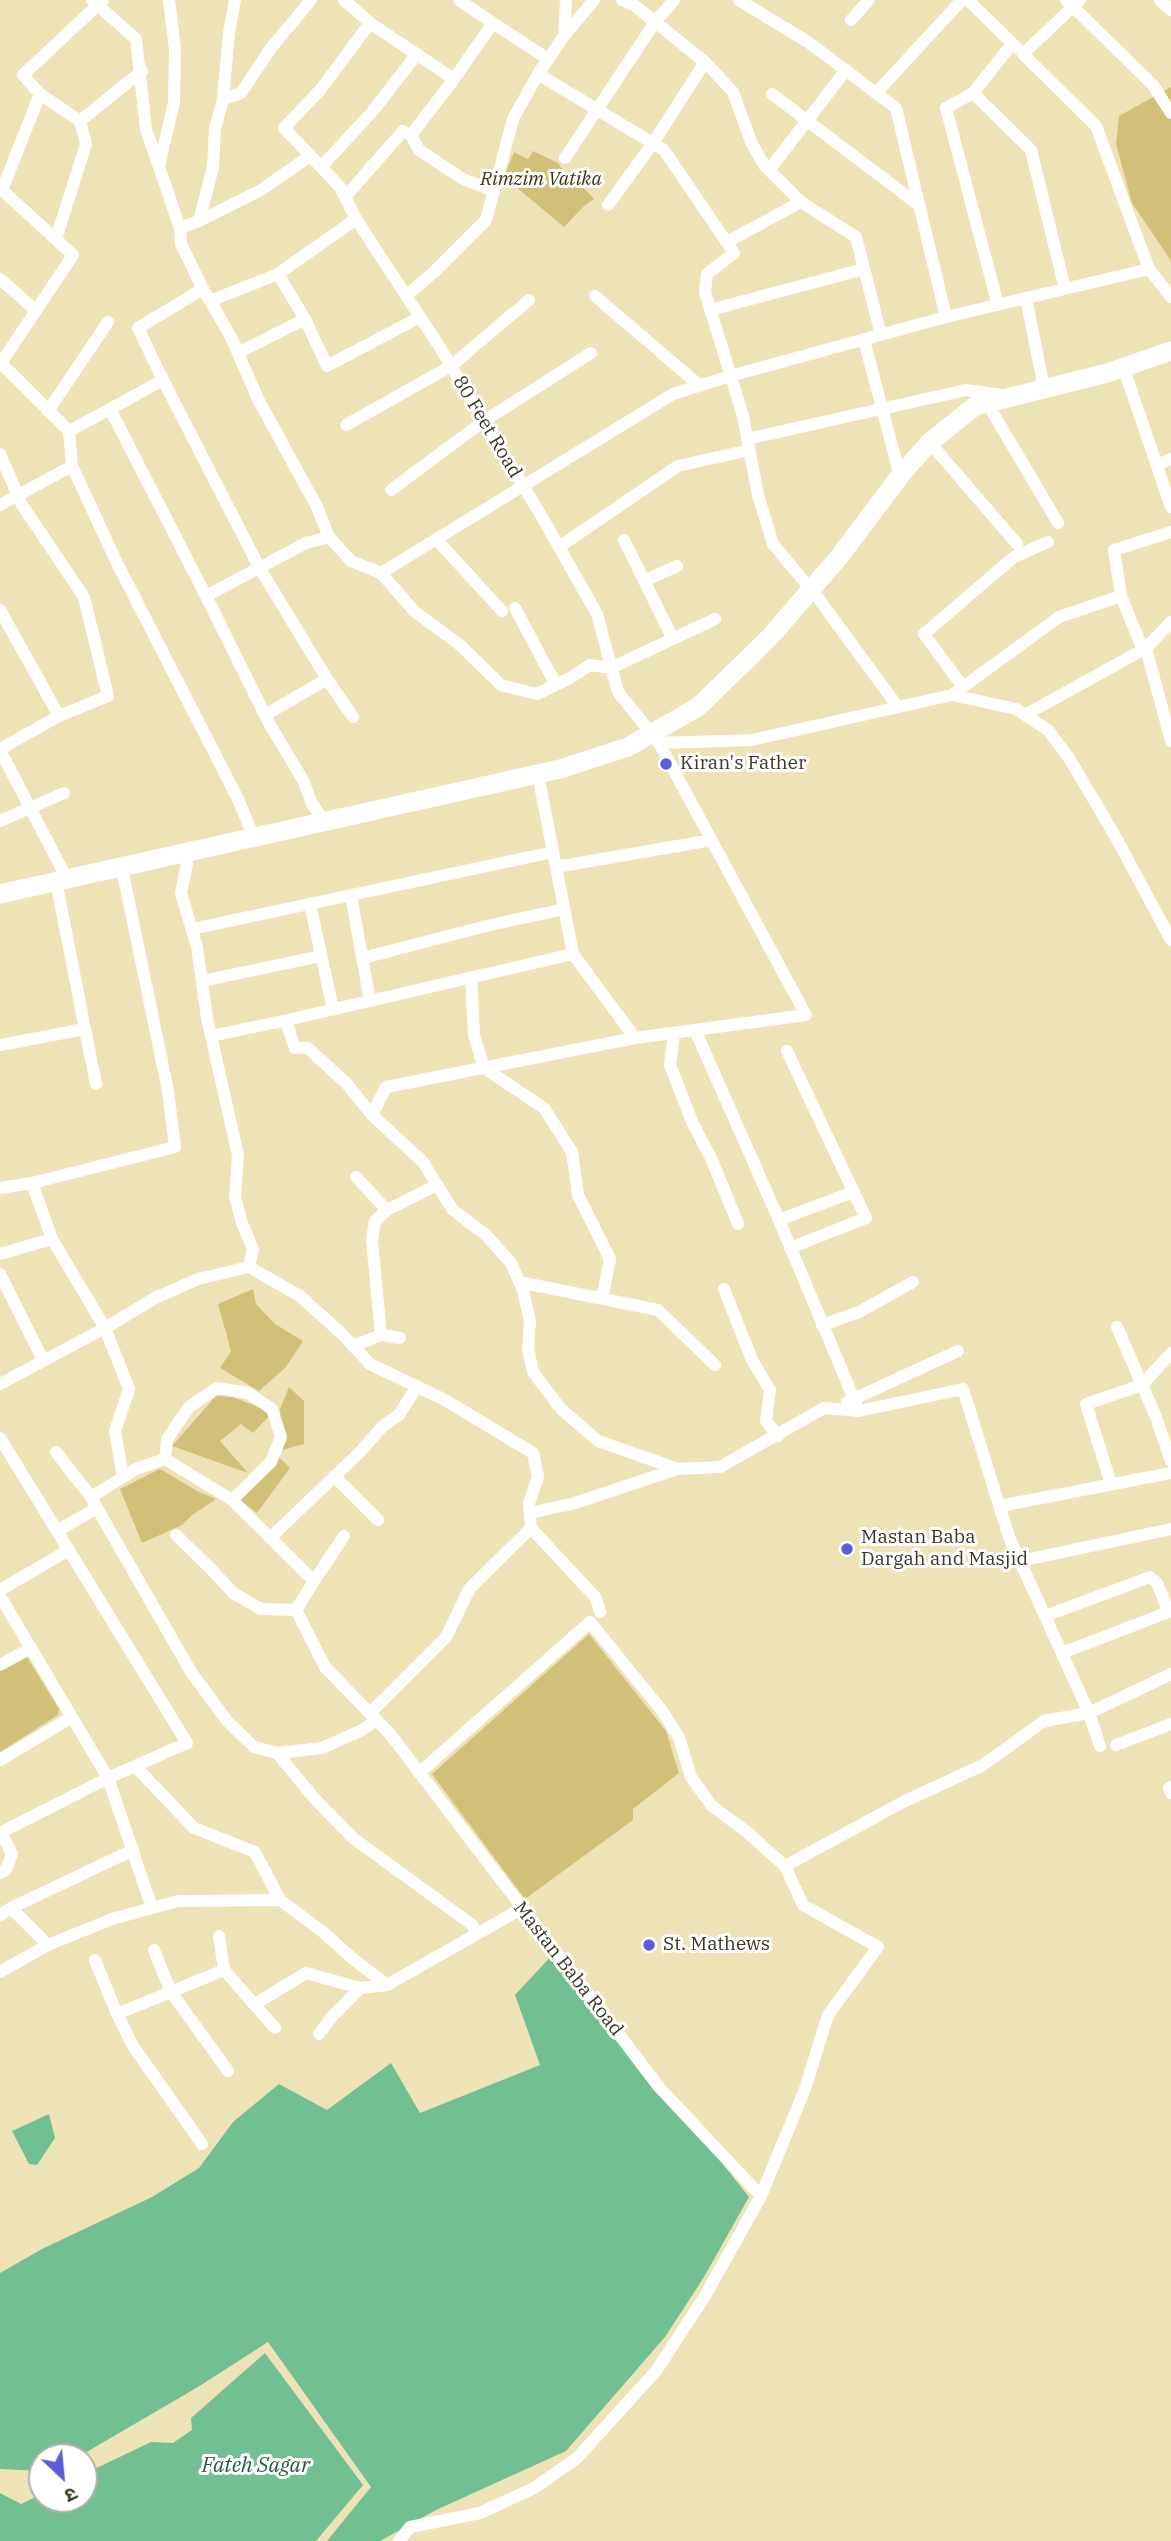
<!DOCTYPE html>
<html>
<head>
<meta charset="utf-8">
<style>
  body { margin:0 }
  #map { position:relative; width:1171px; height:2541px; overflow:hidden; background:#ede3b6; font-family:"IBM Plex Serif","Noto Sans Devanagari",serif }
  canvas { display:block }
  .north { position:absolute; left:28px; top:2443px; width:70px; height:70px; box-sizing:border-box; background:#fff; border:2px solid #b1afa8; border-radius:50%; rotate:154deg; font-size:19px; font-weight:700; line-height:28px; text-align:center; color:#3b3725 }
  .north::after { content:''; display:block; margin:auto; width:24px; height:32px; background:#5a5fd7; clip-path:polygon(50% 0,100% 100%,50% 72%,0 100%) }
</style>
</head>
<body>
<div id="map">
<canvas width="1171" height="2541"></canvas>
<div class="north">उ</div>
</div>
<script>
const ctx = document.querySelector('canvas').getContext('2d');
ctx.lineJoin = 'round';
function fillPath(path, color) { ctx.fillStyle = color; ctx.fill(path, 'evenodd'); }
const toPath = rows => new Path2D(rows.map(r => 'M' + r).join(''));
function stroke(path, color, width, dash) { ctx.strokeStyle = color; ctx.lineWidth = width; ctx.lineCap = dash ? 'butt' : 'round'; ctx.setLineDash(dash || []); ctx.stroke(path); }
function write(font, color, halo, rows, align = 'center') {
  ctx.font = font + ' "IBM Plex Serif",serif'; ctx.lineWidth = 6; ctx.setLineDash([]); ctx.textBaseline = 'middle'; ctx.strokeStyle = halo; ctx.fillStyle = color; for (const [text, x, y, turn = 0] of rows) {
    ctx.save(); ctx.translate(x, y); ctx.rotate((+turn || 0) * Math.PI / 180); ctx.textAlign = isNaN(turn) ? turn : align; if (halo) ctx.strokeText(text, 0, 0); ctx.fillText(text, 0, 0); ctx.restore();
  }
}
fillPath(toPath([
  [1171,87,1171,261,1132,203,1116,144,1119,116],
  [533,151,558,163,570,180,587,191,594,199,585,205,564,227,504,177,514,152,528,159],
  [253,1289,256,1304,275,1324,303,1341,286,1367,259,1391,220,1368,231,1351,218,1304],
  [289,1387,304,1401,304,1444,282,1450,280,1409],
  [216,1396,232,1397,273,1412,253,1433,241,1424,220,1441,248,1473,172,1446],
  [278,1456,290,1468,257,1513,240,1500],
  [160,1469,197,1491,216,1499,191,1516,182,1525,142,1543,120,1489],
  [589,1634,666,1731,679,1773,633,1809,633,1820,525,1899,432,1774],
  [27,1657,59,1709,58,1715,0,1752,0,1671]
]), '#d1c078');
fillPath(toPath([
  [555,1952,749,2197,704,2277,665,2337,566,2451,436,2510,380,2541,327,2541,371,2487,268,2342,198,2387,78,2457,42,2457,42,2471,0,2469,0,2273,42,2249,152,2197,199,2168,233,2122,279,2084,327,2110,391,2063,420,2113,540,2065,515,1995],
  [49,2114,55,2138,37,2165,29,2164,12,2131],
  [265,2353,363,2485,316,2541,0,2541,0,2493,21,2504,42,2494,42,2499,84,2499,84,2474,151,2442,173,2443,192,2430,191,2418]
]), '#72c092');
stroke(toPath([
  [92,0,136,39,146,129,180,228],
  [235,0,229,33,223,99,215,129,213,167,199,221,261,190,310,156],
  [344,0,370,23,321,89,284,128,340,187,356,219,439,346,542,517,597,614,618,692,659,743,806,1015,635,1038],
  [622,0,634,5,705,62,733,92,751,142,764,165,801,202],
  [739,0,808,42,896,108,946,317],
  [968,0,1018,49],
  [1066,0,1153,85,1171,113],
  [1080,0,1023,54,1096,126,1149,269],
  [1160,0,1171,10],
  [851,20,869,0],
  [370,23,454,79],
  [493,23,548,59],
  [564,36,594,0],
  [538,74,564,36,566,0],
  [877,92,962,0],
  [973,93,1031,150,1065,289],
  [40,94,23,75,103,0],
  [772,94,920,206],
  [223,99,241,93,271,48,311,0],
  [411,135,419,150,463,179,494,191],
  [565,158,655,22,674,0],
  [159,166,174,102,175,49,169,0],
  [321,167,372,112,417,54],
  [769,170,846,70],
  [345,197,403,131,411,135,451,83,493,23,459,0],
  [608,205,653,143,705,62],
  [199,221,180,228,181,244,203,289,231,337,258,399,317,507,329,537,306,543,206,596,270,725,303,780,312,804,326,823],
  [56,239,86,144,80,121],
  [727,242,801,202,856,237,881,335],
  [278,274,305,319],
  [0,279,36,311],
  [203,289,138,328,163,380,110,409,206,596],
  [406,296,434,272,486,220,513,119,538,74,664,150,734,253,707,274,705,292,743,416,758,495,773,544,818,598,898,707],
  [595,296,699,385],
  [1026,298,1044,388],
  [210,301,278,274,356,219],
  [998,305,946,108,973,93,1012,44],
  [710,310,864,269],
  [864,340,900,476],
  [238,353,305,319,327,366,420,317],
  [0,362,69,431,110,409],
  [1,363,73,255,2,190,40,94,80,121,142,71],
  [1127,378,1171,507],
  [163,380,259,567,327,679,265,715],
  [48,411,108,322],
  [993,413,1058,523],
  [346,425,451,366,529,300],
  [69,431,72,466,116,561,238,799,254,838],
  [747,439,966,390,1002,395],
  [937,451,1017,544],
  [0,454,22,505,84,597,108,696,59,716],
  [1157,465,1171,459],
  [391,490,484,421,591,353],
  [0,505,72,466],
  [329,537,351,561,381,573,414,611,460,645,501,685,537,694,570,678,590,665,611,668,715,619],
  [436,539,502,611],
  [624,540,673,639],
  [559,547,678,466,750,450],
  [381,573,673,394,730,376,946,317,1149,269,1171,297],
  [644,581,677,566],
  [1121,596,1114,550,1171,532],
  [515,608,556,685],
  [0,610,59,716,0,749],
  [1146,648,1171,741],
  [327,679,353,717],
  [963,687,924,634,1014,557,1048,542],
  [952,695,1059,617,1121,596,1143,650],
  [1025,715,1146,648,1171,622],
  [659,743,752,740,952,695,1016,709,1048,730,1069,758,1114,834,1171,940],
  [0,750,67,879],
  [0,821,64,793],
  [185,853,187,864,181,893,197,947,207,1018,238,1155,235,1197,242,1223,253,1249,249,1267],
  [556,867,712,840],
  [56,881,85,1029],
  [351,896,370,1001],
  [310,904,333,1009],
  [192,929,553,852],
  [363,958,486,926,564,909],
  [471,977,474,1035,484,1068,544,1108,572,1152,578,1195,610,1259,602,1298],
  [202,981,321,956],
  [283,1021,573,954],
  [695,1030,779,1220,859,1411],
  [674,1033,670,1065,693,1124,711,1158,738,1224],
  [211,1036,283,1021,288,1027,295,1048,308,1048,347,1084,372,1115,423,1162,437,1185,387,1210,375,1221,372,1240,381,1335],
  [0,1045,85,1029,96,1084],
  [787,1051,866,1218,790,1248],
  [372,1115,386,1087,635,1038,573,954,540,785],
  [356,1177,387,1210],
  [32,1183,175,1147,168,1091,124,878],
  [437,1185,453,1210,486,1235,511,1263,523,1290,530,1322,528,1348,533,1372,561,1409,598,1441,678,1469,720,1467,824,1408,859,1411,963,1389,1009,1537,1089,1713,1171,1674],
  [0,1188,32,1183,52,1239],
  [779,1220,853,1192],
  [0,1254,52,1239,105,1328,129,1389,115,1431,123,1477],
  [0,1274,43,1360],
  [519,1282,658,1310,715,1365],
  [724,1289,752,1360,770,1390,766,1421,778,1436],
  [822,1325,859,1312,913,1282],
  [1117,1327,1156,1417,1171,1461],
  [353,1346,381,1335,400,1338],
  [0,1384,105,1328,155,1298,198,1279,249,1267,300,1296,341,1333,370,1364,445,1400,533,1453,538,1477,529,1503,531,1528,470,1588,446,1637,370,1713],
  [847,1402,958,1351],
  [0,1438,187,1743,108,1778,0,1833],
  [56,1452,91,1497],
  [165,1459,167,1439,189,1407,217,1388,248,1393,272,1409,281,1437,271,1462,232,1500],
  [334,1476,378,1520],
  [1111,1484,1086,1404,1142,1385,1171,1353],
  [1000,1506,1171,1473],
  [97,1508,191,1672,228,1722,254,1747,277,1753,322,1748,360,1731,377,1720],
  [530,1513,575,1503,677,1469],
  [531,1528,596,1598,600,1612],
  [57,1531,97,1508,91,1497,136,1469,165,1459,232,1500,314,1581,296,1610,325,1667,390,1734,659,2087,761,2196,705,2296,656,2371,577,2458,534,2488,480,2513,410,2527,399,2541],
  [176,1535,212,1570,233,1593,261,1609,296,1610],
  [270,1538,360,1452,383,1426,399,1415,417,1386],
  [1020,1561,1171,1529],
  [314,1581,344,1536],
  [0,1590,69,1550],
  [0,1596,108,1778,152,1908],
  [1045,1616,1150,1577,1157,1583,1169,1612],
  [1062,1653,1171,1611],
  [0,1665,31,1648],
  [1116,1745,1171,1724],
  [277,1753,314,1798,353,1838,471,1924,478,1933],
  [0,1760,72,1717],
  [135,1766,194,1828,255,1852,280,1900],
  [419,1773,590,1622,663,1712,679,1738,691,1777,712,1806,747,1832,785,1866,903,1802,983,1765,1044,1721,1089,1713,1100,1746],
  [1171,1787,1169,1788,1171,1793],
  [0,1873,6,1870,12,1854,1,1832],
  [11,1908,133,1850],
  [0,1915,11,1908,48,1945],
  [219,1936,224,1970],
  [154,1950,171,1992,228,2071],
  [95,1960,117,2014,133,2046,202,2144],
  [0,1972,48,1945,112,1919,178,1901,280,1900,323,1932,353,1959,387,1985,521,1909],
  [255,2004,306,1973,360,1988,387,1985],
  [117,2014,224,1970,275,2028],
  [319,2034,331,2018,360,1988],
  [761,2196,805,2089,828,2015,878,1947,803,1905,785,1866]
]), '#fff', 12);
stroke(toPath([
  [0,894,560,769,628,747,698,707,770,637,839,557,903,472,929,443,975,406,1107,373,1171,351]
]), '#fff', 19);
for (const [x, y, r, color] of [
  [666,764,7,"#5a5fd7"],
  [847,1549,7,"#5a5fd7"],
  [649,1945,7,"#5a5fd7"]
]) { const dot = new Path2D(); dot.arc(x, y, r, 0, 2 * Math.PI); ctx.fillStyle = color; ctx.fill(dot); stroke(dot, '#fff', 2.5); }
write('italic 19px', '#3d3512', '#fff', [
  ["Rimzim Vatika",541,180]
]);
write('19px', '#3b3725', '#fff', [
  ["80 Feet Road",487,427,59],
  ["Mastan Baba Road",568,1969,52]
]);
write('19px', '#3b3725', '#fff', [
  ["Kiran's Father",680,764],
  ["Mastan Baba",861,1538],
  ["Dargah and Masjid",861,1560],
  ["St. Mathews",663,1945]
], 'left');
write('italic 21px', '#245d3e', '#fff', [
  ["Fateh Sagar",256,2466]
]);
</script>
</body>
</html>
